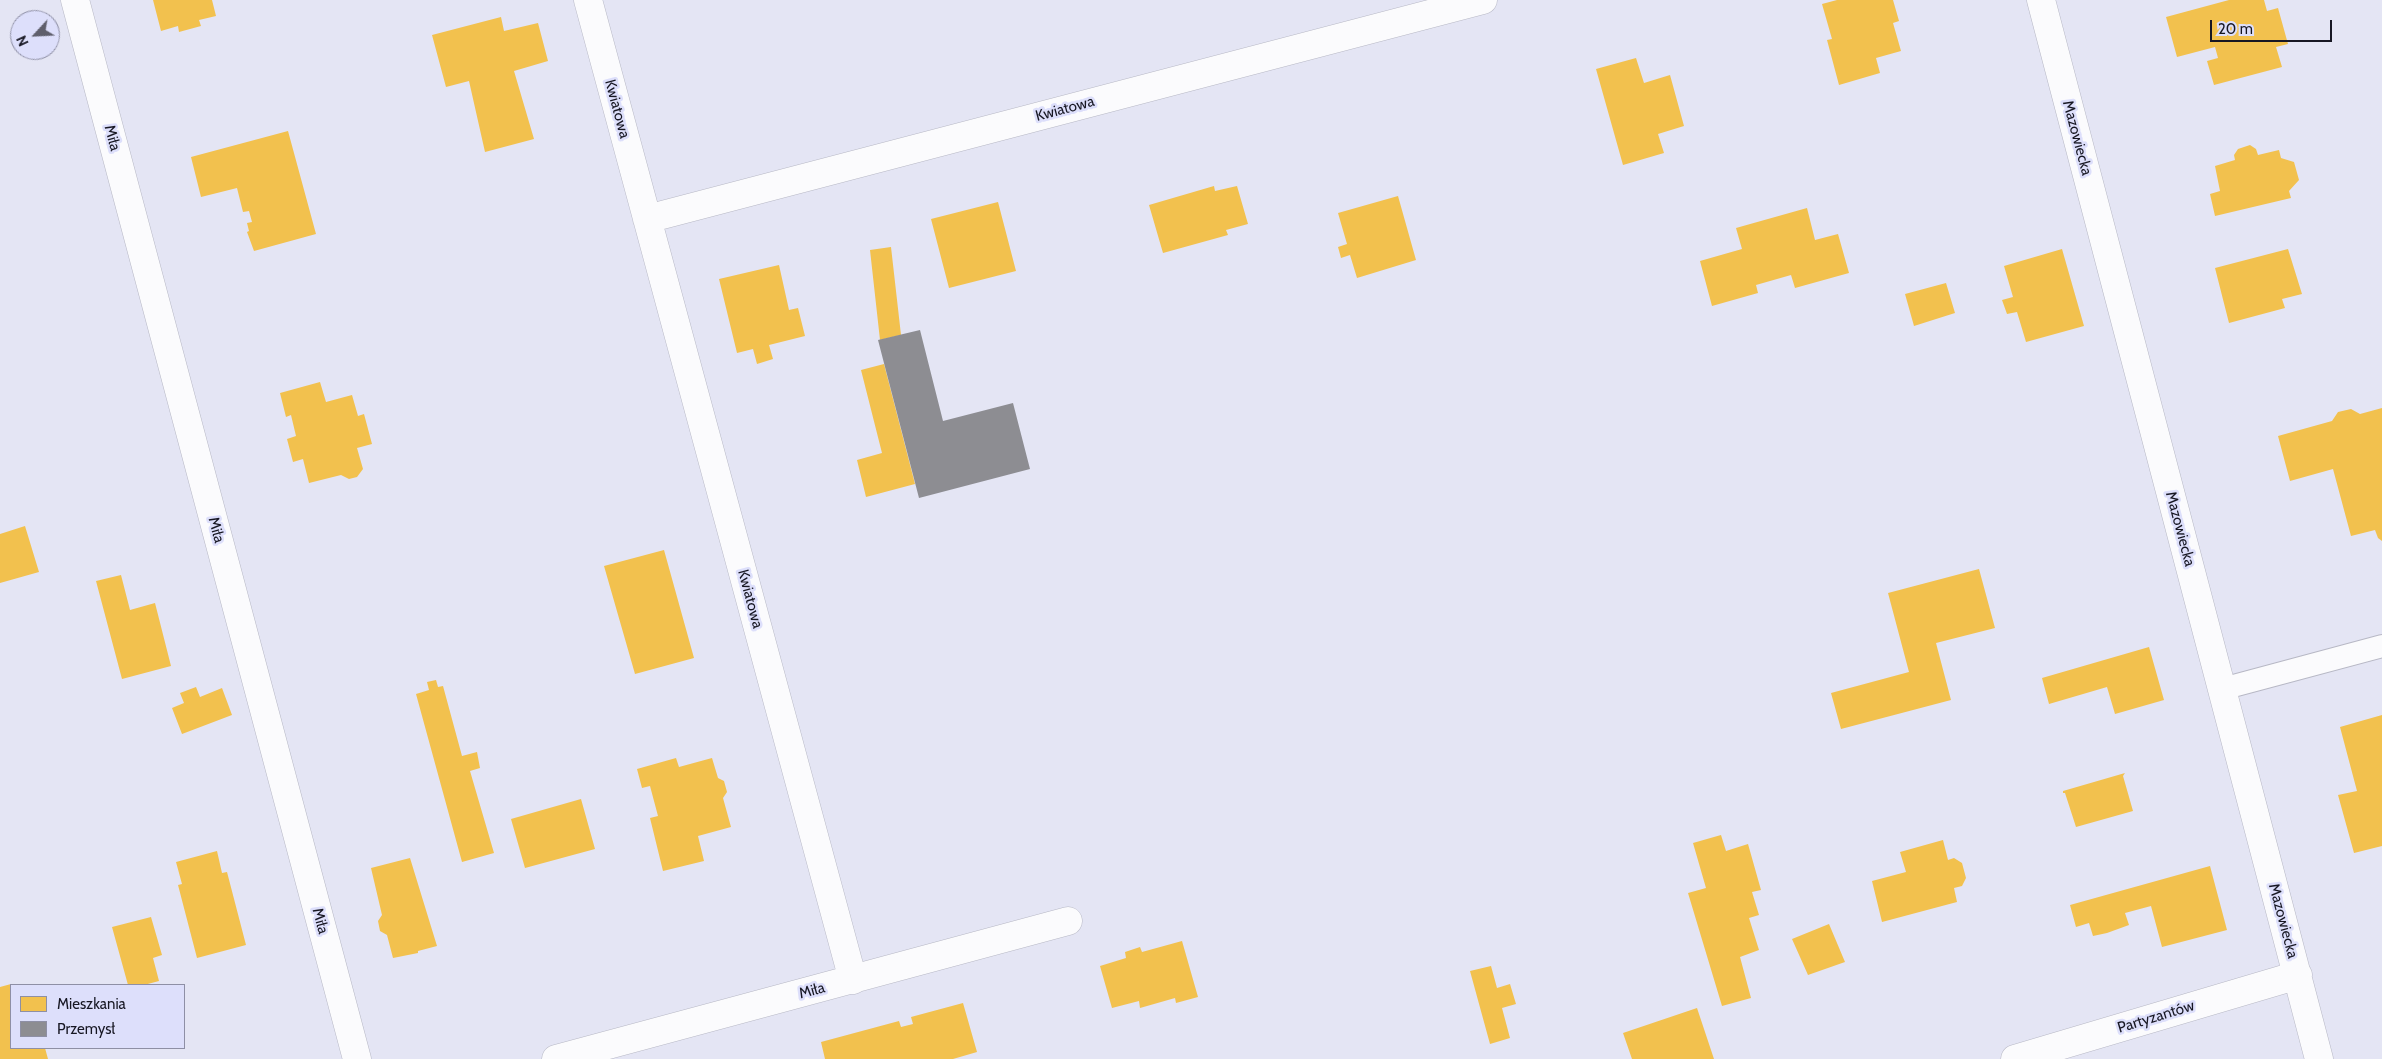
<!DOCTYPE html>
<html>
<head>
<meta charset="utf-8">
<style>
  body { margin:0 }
  #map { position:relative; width:2382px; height:1059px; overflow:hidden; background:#e4e5f4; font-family:Cabin,sans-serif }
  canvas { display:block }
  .legend { position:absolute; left:10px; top:984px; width:175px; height:65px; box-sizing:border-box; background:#dddffb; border:1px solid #8e8fa5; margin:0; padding:6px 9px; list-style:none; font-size:15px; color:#171723 }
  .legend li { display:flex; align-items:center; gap:10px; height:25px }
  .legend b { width:25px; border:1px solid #8e8fa5 }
  .north { position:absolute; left:10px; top:10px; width:50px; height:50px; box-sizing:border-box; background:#dddffb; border:1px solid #8e8fa5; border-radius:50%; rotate:245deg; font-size:14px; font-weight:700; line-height:20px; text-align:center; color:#171723 }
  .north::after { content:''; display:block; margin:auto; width:18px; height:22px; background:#5f5f6c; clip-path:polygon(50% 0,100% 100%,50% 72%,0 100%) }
  .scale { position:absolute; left:2210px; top:20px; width:122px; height:22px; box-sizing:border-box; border:2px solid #171723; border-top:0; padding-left:6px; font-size:15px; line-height:18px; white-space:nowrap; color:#171723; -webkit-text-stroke:4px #dddffb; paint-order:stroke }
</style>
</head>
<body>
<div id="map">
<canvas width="2382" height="1059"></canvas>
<ul class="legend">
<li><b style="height:14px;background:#f2c14e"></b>Mieszkania</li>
<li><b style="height:14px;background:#8d8d92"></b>Przemysł</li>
</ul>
<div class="north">N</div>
<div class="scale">20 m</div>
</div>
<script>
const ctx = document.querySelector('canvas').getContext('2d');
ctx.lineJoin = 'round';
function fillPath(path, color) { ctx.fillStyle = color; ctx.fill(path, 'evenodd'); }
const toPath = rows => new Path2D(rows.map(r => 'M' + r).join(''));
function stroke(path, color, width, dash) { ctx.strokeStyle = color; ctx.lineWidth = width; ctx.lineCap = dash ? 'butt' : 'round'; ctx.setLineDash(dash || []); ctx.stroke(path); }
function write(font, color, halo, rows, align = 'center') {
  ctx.font = font + ' Cabin,sans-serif'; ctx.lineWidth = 5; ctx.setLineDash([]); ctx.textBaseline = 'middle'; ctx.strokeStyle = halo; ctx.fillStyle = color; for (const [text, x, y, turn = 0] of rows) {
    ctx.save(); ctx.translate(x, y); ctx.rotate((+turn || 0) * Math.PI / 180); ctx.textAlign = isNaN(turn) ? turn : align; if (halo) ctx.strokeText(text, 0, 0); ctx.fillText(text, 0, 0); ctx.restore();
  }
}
fillPath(toPath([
  [153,0,212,0,216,16,199,20,201,26,179,32,178,26,161,31],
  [1837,0,1893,0,1899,21,1893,23,1901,51,1876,58,1880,73,1839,85,1827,40,1832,39,1822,4],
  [2229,0,2264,0,2267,11,2278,8,2288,44,2276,47,2282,67,2214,85,2207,61,2218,58,2215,47,2177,57,2166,17],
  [501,17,504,31,538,23,548,61,514,71,534,139,485,152,469,81,446,87,432,35],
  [1636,58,1644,83,1670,75,1684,126,1658,134,1664,153,1623,165,1596,69],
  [288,131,316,234,254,251,247,232,249,231,247,223,252,222,249,211,243,212,237,188,201,197,191,157],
  [2250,145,2256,149,2258,155,2279,150,2281,158,2294,162,2299,180,2289,191,2291,198,2215,216,2210,194,2220,191,2215,166,2235,160,2234,155,2238,149],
  [1214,186,1215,191,1237,186,1248,224,1226,230,1228,235,1163,253,1149,205],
  [1398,196,1416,260,1357,278,1350,255,1341,258,1338,247,1347,244,1338,213],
  [998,202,1016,271,949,288,931,219],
  [1807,208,1815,240,1838,234,1849,273,1795,288,1791,275,1756,285,1758,293,1712,306,1700,261,1742,249,1736,228],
  [891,247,901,335,880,340,870,250],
  [2062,249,2084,326,2026,342,2017,312,2007,314,2002,300,2013,297,2004,266],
  [2288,249,2302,294,2282,299,2285,308,2229,323,2215,268],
  [779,265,789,310,798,308,805,336,769,345,773,359,757,364,753,349,737,353,719,279],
  [1946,283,1955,313,1914,326,1905,294],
  [884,364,915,484,866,497,857,460,882,453,861,370],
  [320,382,326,402,352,395,358,416,364,414,372,444,357,448,363,469,357,477,349,479,341,475,309,483,303,459,293,462,287,439,296,436,291,415,286,417,280,393],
  [2382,408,2382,541,2378,538,2375,530,2351,536,2333,469,2290,481,2278,436,2332,421,2338,412,2351,409,2360,414],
  [25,526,39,572,0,583,0,534],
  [664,550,694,658,635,674,604,566],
  [1979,569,1995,628,1936,643,1951,700,1841,729,1831,693,1909,672,1888,593],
  [121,575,130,610,155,603,171,666,122,679,96,581],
  [2149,647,2164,700,2115,714,2107,687,2049,704,2042,678],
  [436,680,438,687,443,686,462,756,477,752,480,768,470,771,494,853,462,862,416,694,429,690,427,682],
  [196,687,200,697,222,688,232,715,182,734,172,708,184,703,180,693],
  [2382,715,2382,846,2354,853,2338,795,2357,791,2340,727],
  [676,758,679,767,712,758,718,778,724,781,727,792,723,798,731,827,698,836,704,861,663,871,650,818,658,816,650,786,642,788,637,769],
  [2125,773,2123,776,2133,811,2076,827,2065,793,2063,793,2063,791],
  [581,799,595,849,525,868,511,819],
  [1721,835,1726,851,1748,844,1761,890,1752,892,1759,915,1749,918,1759,950,1740,957,1751,998,1722,1006,1688,893,1706,888,1693,843],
  [1943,840,1948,860,1954,858,1962,863,1966,878,1962,886,1954,888,1957,902,1882,922,1872,881,1906,872,1900,852],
  [217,851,222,873,227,872,246,945,197,958,178,885,182,884,176,862],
  [410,858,437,946,418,951,418,953,393,958,387,935,380,931,378,921,382,915,371,868],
  [2210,866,2227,930,2162,947,2151,906,2125,913,2129,925,2107,933,2093,936,2089,923,2076,927,2070,905],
  [151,917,162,955,153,958,159,981,144,985,128,985,112,927],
  [1829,924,1845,962,1808,975,1792,939],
  [1182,941,1198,997,1176,1003,1175,998,1140,1008,1139,1001,1112,1008,1100,966,1126,958,1125,952,1140,947,1142,952],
  [1491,966,1497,988,1510,984,1516,1004,1502,1008,1510,1038,1490,1044,1470,971],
  [11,984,11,1048,45,1048,48,1059,0,1059,0,987],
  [963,1003,977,1052,953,1059,825,1059,821,1042,899,1021,901,1027,913,1024,911,1017],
  [1697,1008,1714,1059,1632,1059,1623,1033]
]), '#f2c14e');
fillPath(toPath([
  [920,330,943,421,1013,403,1030,469,919,498,878,340]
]), '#8d8d92');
const service = toPath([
  [2222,689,2382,646]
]);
const minor = toPath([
  [75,0,357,1059],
  [588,0,853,980],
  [2041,0,2319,1059],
  [647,219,1483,0],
  [556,1059,1068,921],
  [2015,1059,2298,975]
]);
stroke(service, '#b7b8c5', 24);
stroke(minor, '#b7b8c5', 29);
stroke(service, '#fbfbfd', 22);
stroke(minor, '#fbfbfd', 28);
write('15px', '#171723', '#dddffb', [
  ["Kwiatowa",617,109,75],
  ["Kwiatowa",1065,109,-15],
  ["Miła",112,138,75],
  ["Mazowiecka",2077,138,75],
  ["Mazowiecka",2180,529,75],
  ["Miła",216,530,75],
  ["Kwiatowa",750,599,75],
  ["Miła",320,921,75],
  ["Mazowiecka",2283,921,75],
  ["Miła",812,991,-15],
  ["Partyzantów",2156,1017,-17]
]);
</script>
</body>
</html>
